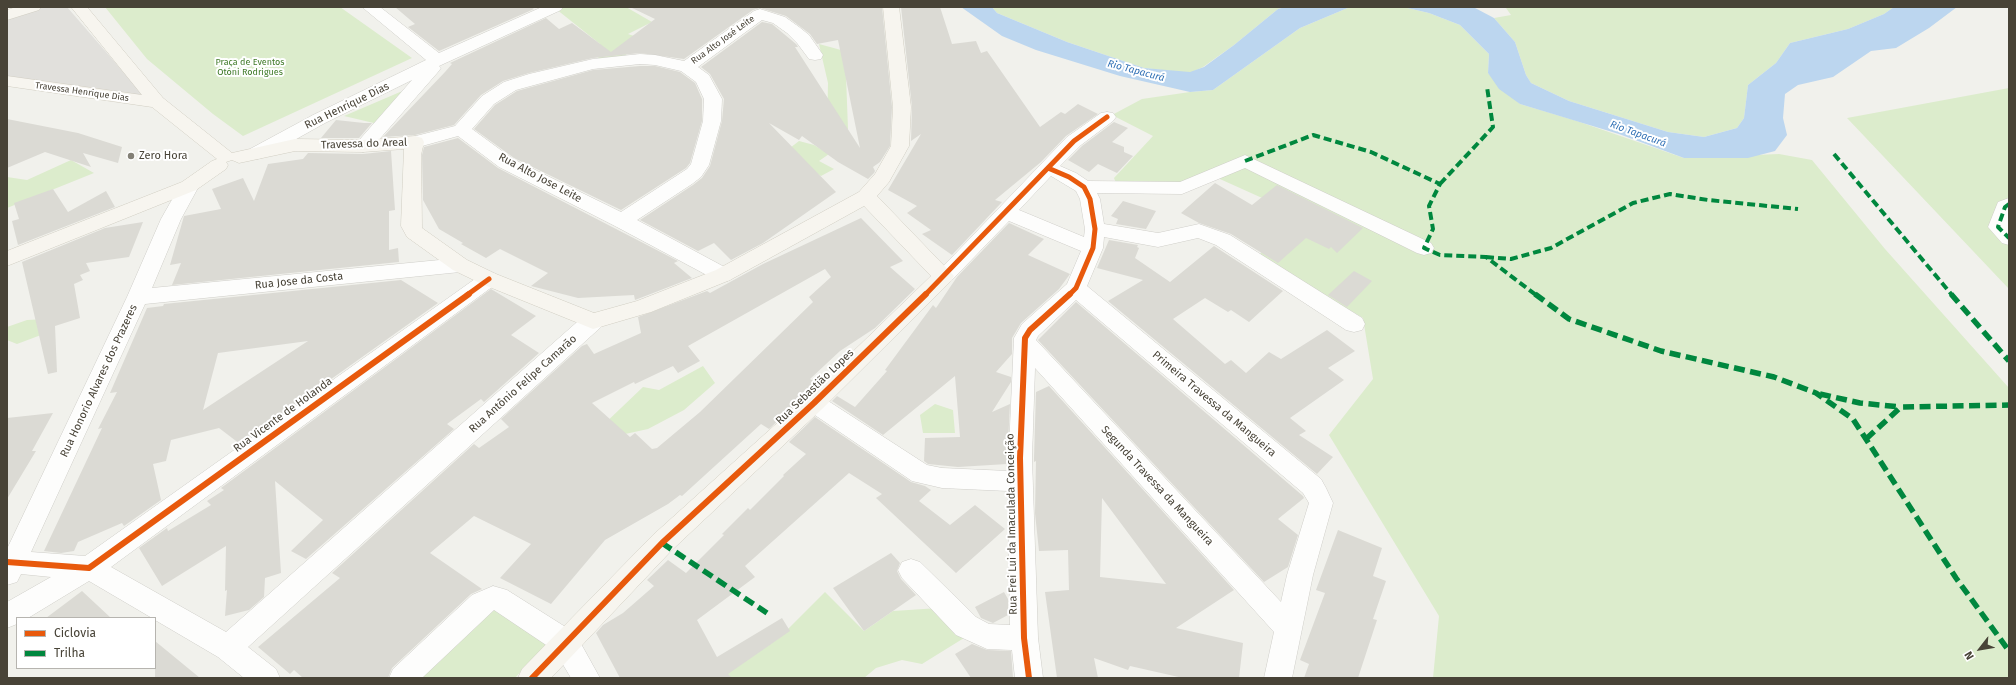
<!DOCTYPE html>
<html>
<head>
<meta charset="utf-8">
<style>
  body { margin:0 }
  #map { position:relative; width:2016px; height:685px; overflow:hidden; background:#f1f1ec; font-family:"Fira Sans",sans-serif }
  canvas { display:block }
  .frame { position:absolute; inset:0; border:8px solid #484337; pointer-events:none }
  .legend { position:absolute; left:16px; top:617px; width:140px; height:52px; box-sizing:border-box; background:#fff; border:1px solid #b6b4af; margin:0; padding:5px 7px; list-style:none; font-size:12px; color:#484337 }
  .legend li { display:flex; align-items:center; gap:8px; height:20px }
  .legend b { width:20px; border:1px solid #b6b4af }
  .north { position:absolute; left:1960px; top:629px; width:40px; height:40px; -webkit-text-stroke:3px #fff; paint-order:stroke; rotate:239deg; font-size:11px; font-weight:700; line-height:16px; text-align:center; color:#484337 }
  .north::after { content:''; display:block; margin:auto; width:14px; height:18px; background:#484337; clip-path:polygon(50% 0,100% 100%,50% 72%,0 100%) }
</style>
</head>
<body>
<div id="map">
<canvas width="2016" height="685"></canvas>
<div class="frame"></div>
<ul class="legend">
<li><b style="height:5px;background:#e8590c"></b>Ciclovia</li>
<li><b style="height:5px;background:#00873e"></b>Trilha</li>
</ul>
<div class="north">N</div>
</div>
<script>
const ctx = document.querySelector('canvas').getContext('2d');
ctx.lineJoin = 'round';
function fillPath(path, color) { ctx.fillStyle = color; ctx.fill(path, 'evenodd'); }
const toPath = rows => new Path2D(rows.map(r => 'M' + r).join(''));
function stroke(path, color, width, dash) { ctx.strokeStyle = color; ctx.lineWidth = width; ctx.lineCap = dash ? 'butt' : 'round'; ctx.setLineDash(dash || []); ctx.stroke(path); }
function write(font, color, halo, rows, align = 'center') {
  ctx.font = font + ' "Fira Sans",sans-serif'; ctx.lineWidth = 4; ctx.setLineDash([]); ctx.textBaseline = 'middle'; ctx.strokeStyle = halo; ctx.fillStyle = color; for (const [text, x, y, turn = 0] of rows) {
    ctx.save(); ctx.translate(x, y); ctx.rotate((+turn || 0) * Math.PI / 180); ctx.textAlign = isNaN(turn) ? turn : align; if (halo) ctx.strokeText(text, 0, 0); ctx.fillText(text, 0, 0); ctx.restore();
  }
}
fillPath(toPath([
  [105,7,340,7,412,58,243,136,213,114,147,59],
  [562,7,626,7,652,22,628,34,643,39,627,44,626,56,598,60,600,44,556,9],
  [992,7,1285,7,1278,9,1234,45,1203,67,1190,73,1144,68,1067,42,997,13],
  [1350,7,1403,7,1429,13,1460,25,1489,54,1488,73,1520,104,1577,121,1684,158,1779,154,1812,160,1885,249,2009,388,2009,678,1433,678,1439,616,1329,435,1373,379,1363,318,1258,257,1291,211,1211,175,1182,188,1116,183,1114,178,1153,136,1112,115,1142,99,1190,92,1213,90,1300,28],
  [1525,7,1894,7,1884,14,1848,29,1790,43,1776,63,1748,85,1744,118,1737,128,1704,137,1668,132,1569,101,1531,83,1526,75,1515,42,1494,18,1511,15,1506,8],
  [819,44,841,50,846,76,848,129,827,129,828,83],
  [2009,88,2009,289,1847,118],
  [409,90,378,124,344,116,400,92],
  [799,141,814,145,829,154,819,161,834,169,821,176,797,161,790,148],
  [71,160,94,173,7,208,7,177,27,180],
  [47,319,49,332,17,344,7,340,7,327,27,320],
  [703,366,715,383,684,410,648,429,616,436,600,428,643,387,659,390],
  [935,404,953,410,955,433,923,433,920,415],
  [825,592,864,631,893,611,939,608,964,638,922,664,902,660,876,668,864,678,720,678,779,638],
  [491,605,548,642,515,678,418,678]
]), '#dceccc');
fillPath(toPath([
  [41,7,67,7,146,98,7,78,7,18]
]), '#e1e0dc');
fillPath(toPath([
  [961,7,992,7,997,13,1067,42,1144,68,1190,72,1204,67,1234,45,1278,9,1285,7,1350,7,1300,28,1213,90,1190,92,1120,76,1036,50,1002,36],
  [1403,7,1473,7,1477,9,1494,18,1515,42,1526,75,1531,83,1569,101,1668,132,1704,137,1737,128,1744,118,1748,85,1776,63,1790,43,1848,29,1884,14,1894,7,1957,7,1929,28,1896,48,1871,51,1833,77,1798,85,1785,94,1783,118,1787,135,1775,151,1748,158,1684,158,1619,134,1520,104,1499,89,1488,73,1489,54,1460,25,1429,13]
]), '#bcd6ef');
fillPath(toPath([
  [395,7,531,7,534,9,439,51,408,27,415,24],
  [630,7,882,7,892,107,890,146,880,162,873,167,875,171,874,173,868,179,838,162,802,136,799,140,769,123,836,192,763,243,731,260,714,243,698,251,640,220,693,185,702,178,710,166,722,121,724,99,710,74,701,67,762,22,772,24,796,44,798,47,795,47,860,148,838,40,817,44,810,34,786,16,760,8,753,10,684,59,640,53,593,58,529,73,503,81,481,95,454,125,415,135,383,137,445,72,452,64,450,63,546,18,559,29,572,23,611,52,655,19],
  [901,7,940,7,952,44,976,41,981,53,987,51,1040,127,1061,112,1065,114,1078,104,1098,114,1066,136,1041,162,995,200,1002,202,952,255,922,234,931,230,907,213,917,206,888,190,921,134,911,141,912,107],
  [640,66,655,66,680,72,695,83,702,99,702,121,690,163,686,168,621,210,514,158,474,129,495,105,517,91,593,70],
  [7,119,78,133,122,147,118,163,83,153,91,167,45,152,7,168],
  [336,120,364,123,372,123,359,138,321,138],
  [1114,122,1128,128,1112,142,1124,147,1124,152,1133,156,1117,173,1098,164,1089,172,1068,160,1082,146],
  [458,138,498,168,678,261,674,263,692,278,635,300,634,295,578,298,531,286,548,273,500,249,486,258,461,244,463,243,439,229,423,200,422,155,424,147],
  [391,151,395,210,389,211,389,250,398,248,399,262,172,285,181,263,170,265,184,216,221,209,212,189,243,178,254,201,268,164,303,159,308,153,363,154],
  [1215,183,1252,205,1277,185,1363,228,1337,253,1331,247,1329,249,1306,238,1278,263,1231,234,1199,223,1181,213],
  [53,189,68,212,106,191,115,207,18,245,12,221,19,219,14,203],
  [1123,201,1156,211,1146,229,1116,224,1118,219,1111,216],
  [861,218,903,261,890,267,915,289,875,328,840,351,810,379,818,384,769,429,761,424,682,496,680,495,668,504,605,540,551,604,500,578,531,544,474,516,430,553,482,589,471,594,392,668,388,678,303,678,294,670,290,674,258,647,340,578,332,573,474,444,479,448,509,427,501,419,582,346,587,344,594,354,641,333,638,317,707,291,710,293,763,264],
  [825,269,831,277,809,297,813,302,700,412,657,448,652,449,635,433,630,437,592,403,634,382,635,384,673,366,678,373,700,361,688,346],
  [143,222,129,257,86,263,90,271,80,275,83,280,74,284,80,318,55,326,57,372,48,374,22,262,105,228],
  [1009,223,1044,239,1028,255,1070,274,1059,289,1021,323,1012,338,1012,354,996,372,1011,377,1011,382,992,412,1010,404,1007,464,958,467,928,464,924,461,925,438,960,437,955,376,883,435,832,401,837,396,855,407,887,371,885,370,933,305,936,308,957,277],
  [1109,240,1138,245,1137,247,1139,248,1135,258,1170,282,1214,246,1283,291,1249,322,1231,310,1228,312,1205,298,1173,319,1225,364,1231,360,1246,373,1269,352,1281,359,1327,330,1355,351,1328,368,1344,380,1290,418,1306,431,1299,435,1333,457,1317,474,1108,301,1143,280,1097,268],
  [1354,271,1372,281,1347,307,1328,295],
  [401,280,438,303,240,444,219,428,171,440,166,461,153,464,161,500,124,526,122,523,78,542,74,551,61,553,44,551,102,428,98,429,117,392,110,393,147,308,163,306,164,304],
  [308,341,203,410,218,353],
  [491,289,536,316,511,335,539,353,484,402,481,399,447,424,454,429,306,559,291,551,323,520,275,481,281,573,265,578,264,597,249,610,225,616,227,590,225,591,226,546,162,586,139,548,167,528,168,531,211,505,207,501,224,490,221,488],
  [1076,302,1303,496,1304,498,1278,519,1298,535,1288,567,1264,582,1038,340],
  [1049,386,1234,590,1176,628,1243,643,1239,678,1183,678,1130,666,1128,670,1094,658,1098,678,1057,678,1045,592,1069,590,1068,550,1039,551,1035,513,1036,461,1034,462,1034,458,1036,392],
  [1102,498,1166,584,1100,577],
  [53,413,32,451,36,451,7,499,7,418],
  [815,417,911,482,925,486,931,490,919,501,950,525,975,505,1005,529,956,573,876,498,882,494,849,473,745,566,755,577,697,620,717,657,782,618,790,631,728,674,732,678,620,678,596,633,603,625,623,613,654,586,647,580,668,560,686,573,724,535,722,534,748,508,750,510,784,476,783,475,806,454,789,442],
  [1338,530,1382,548,1373,576,1386,581,1373,619,1377,620,1358,678,1304,678,1309,664,1300,660,1325,593,1316,590],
  [891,553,900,563,897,571,901,579,916,595,864,631,833,588],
  [82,591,111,618,46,618],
  [1004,592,1008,599,1008,615,993,623,981,618,975,607],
  [155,641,200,678,155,678],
  [972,644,987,650,1011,651,1013,678,971,678,955,654]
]), '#dbdad4');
const street = toPath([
  [362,7,380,7,439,53,542,7,563,7,561,10,439,66,441,68,438,72,370,150,363,152,356,150,354,146,412,80,325,123,264,157,257,159,250,157,248,153,250,149,313,115,426,60,362,7],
  [760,9,785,17,799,27,809,35,823,55,821,59,815,60,809,59,797,43,787,33,773,23,762,20,698,67,709,75,722,99,721,121,709,165,701,177,692,184,637,220,730,270,733,275,730,280,723,282,716,280,615,226,499,167,458,136,415,148,408,146,406,142,408,138,455,126,482,96,504,82,529,74,593,59,640,54,655,55,684,61,754,11,760,9],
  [640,64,655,65,681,71,696,82,704,99,703,121,691,164,687,169,621,212,513,159,472,129,494,104,516,90,593,69,640,64],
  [1107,112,1113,113,1116,117,1113,121,1081,145,1060,166,1076,173,1088,181,1180,182,1245,155,1431,243,1434,248,1431,253,1424,255,1417,253,1245,168,1182,194,1097,193,1100,199,1104,224,1158,233,1199,224,1230,235,1362,318,1365,324,1362,330,1354,332,1346,330,1216,245,1198,238,1158,247,1104,237,1103,248,1087,286,1321,479,1326,488,1333,503,1313,575,1292,678,1264,678,1274,632,1035,368,1032,458,1038,638,1043,678,1015,678,1012,650,987,649,956,635,902,578,898,570,902,562,911,559,920,562,976,617,989,624,1010,625,1008,491,942,488,912,481,806,409,802,403,806,397,814,394,822,397,927,465,942,468,1008,471,1014,338,1022,324,1067,284,1081,251,1009,221,951,281,944,283,937,281,934,276,1067,137,1101,113,1107,112],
  [1051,176,1076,191,1080,199,1085,229,1084,237,1019,210,1051,176],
  [1076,300,1303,493,1309,503,1287,575,1281,602,1036,340,1038,336,1076,300],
  [189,180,196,182,199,186,181,219,152,288,460,258,467,260,470,265,467,270,460,272,145,304,31,552,85,556,482,274,489,272,496,274,499,279,496,284,111,567,226,632,585,315,593,313,601,315,604,321,601,327,248,647,276,669,280,678,244,678,218,657,155,620,155,618,152,618,89,581,28,618,17,618,17,624,7,628,7,602,51,577,21,574,17,582,7,585,7,549,127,297,161,219,182,182,189,180],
  [2009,198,2008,226,2009,245,2002,243,1988,227,1998,202,2009,198],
  [493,586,507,590,575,633,600,678,571,678,555,651,494,610,422,678,389,678,393,669,472,595,493,586]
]);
const secondary = toPath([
  [16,7,41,7,39,10,7,20,7,10,16,7],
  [71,7,87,7,163,98,232,153,295,139,363,140,415,136,422,138,424,142,421,155,422,228,467,260,496,274,594,313,637,301,716,270,859,192,875,174,891,146,893,107,883,7,899,7,911,107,909,146,889,182,877,196,954,276,951,281,822,409,671,551,551,678,518,678,522,669,653,535,806,397,931,276,864,206,730,280,651,312,593,329,482,284,453,270,407,237,401,226,404,149,363,152,295,151,239,163,232,160,226,162,228,165,226,169,196,190,7,266,7,251,182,182,212,161,217,159,152,107,7,86,7,76,142,95,71,7]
]);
stroke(street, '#cfcec9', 1);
stroke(secondary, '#d1cec3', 1);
fillPath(street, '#fdfdfc');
fillPath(secondary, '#f7f5ef');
stroke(toPath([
  [1834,154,1952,295],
  [1245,161,1313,135,1371,152,1440,184,1429,206,1433,229,1424,248,1440,255,1486,257,1536,295],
  [1440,184,1493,127,1487,87],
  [2009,204,2005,207,1998,227,2009,238],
  [1486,257,1511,259,1551,248,1633,203,1670,194,1708,200,1798,209]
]), '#00873e', 4, [8, 4]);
stroke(toPath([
  [1535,294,1569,319,1661,351,1774,377,1816,393,1853,419,1956,578,2009,651],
  [1951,294,2009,361],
  [1820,394,1860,403,1901,407],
  [1866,439,1901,407,2009,405],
  [662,543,767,613]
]), '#00873e', 5.5, [11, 5.5]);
stroke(toPath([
  [1048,168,1069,177,1084,187,1090,199,1095,229,1093,248,1076,288,1069,295],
  [467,295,489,279],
  [925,295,1074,141,1107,117]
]), '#e8590c', 5);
stroke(toPath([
  [7,562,89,568,469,294],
  [532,678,662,543,814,403,926,294],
  [1029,678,1024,638,1020,458,1025,338,1030,330,1070,294]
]), '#e8590c', 6);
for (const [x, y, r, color] of [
  [131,156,4,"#838076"]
]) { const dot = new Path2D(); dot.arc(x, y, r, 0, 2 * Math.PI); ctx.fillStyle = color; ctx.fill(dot); stroke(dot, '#fff', 1.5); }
write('9px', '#484337', '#fff', [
  ["Rua Alto José Leite",723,40,-36],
  ["Travessa Henrique Dias",82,92,8]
]);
write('9px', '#417b2a', '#fff', [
  ["Praça de Eventos",250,62],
  ["Otóni Rodrigues",250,72]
]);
write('italic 10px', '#3070b5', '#fff', [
  ["Rio Tapacurá",1136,71,15],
  ["Rio Tapacurá",1638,134,20]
]);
write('11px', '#484337', '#fff', [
  ["Rua Henrique Dias",347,106,-26],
  ["Travessa do Areal",364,144,-2],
  ["Rua Alto Jose Leite",540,178,28],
  ["Rua Jose da Costa",299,281,-6],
  ["Rua Honorio Alvares dos Prazeres",99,381,-65],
  ["Rua Antônio Felipe Camarão",523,384,-42],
  ["Rua Sebastião Lopes",815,387,-44],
  ["Primeira Travessa da Mangueira",1214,404,40],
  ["Rua Vicente de Holanda",283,415,-36],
  ["Segunda Travessa da Mangueira",1157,486,47],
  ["Rua Frei Lui da Imaculada Conceição",1012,524,-91]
]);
write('11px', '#484337', '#fff', [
  ["Zero Hora",139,156]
], 'left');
</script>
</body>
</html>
